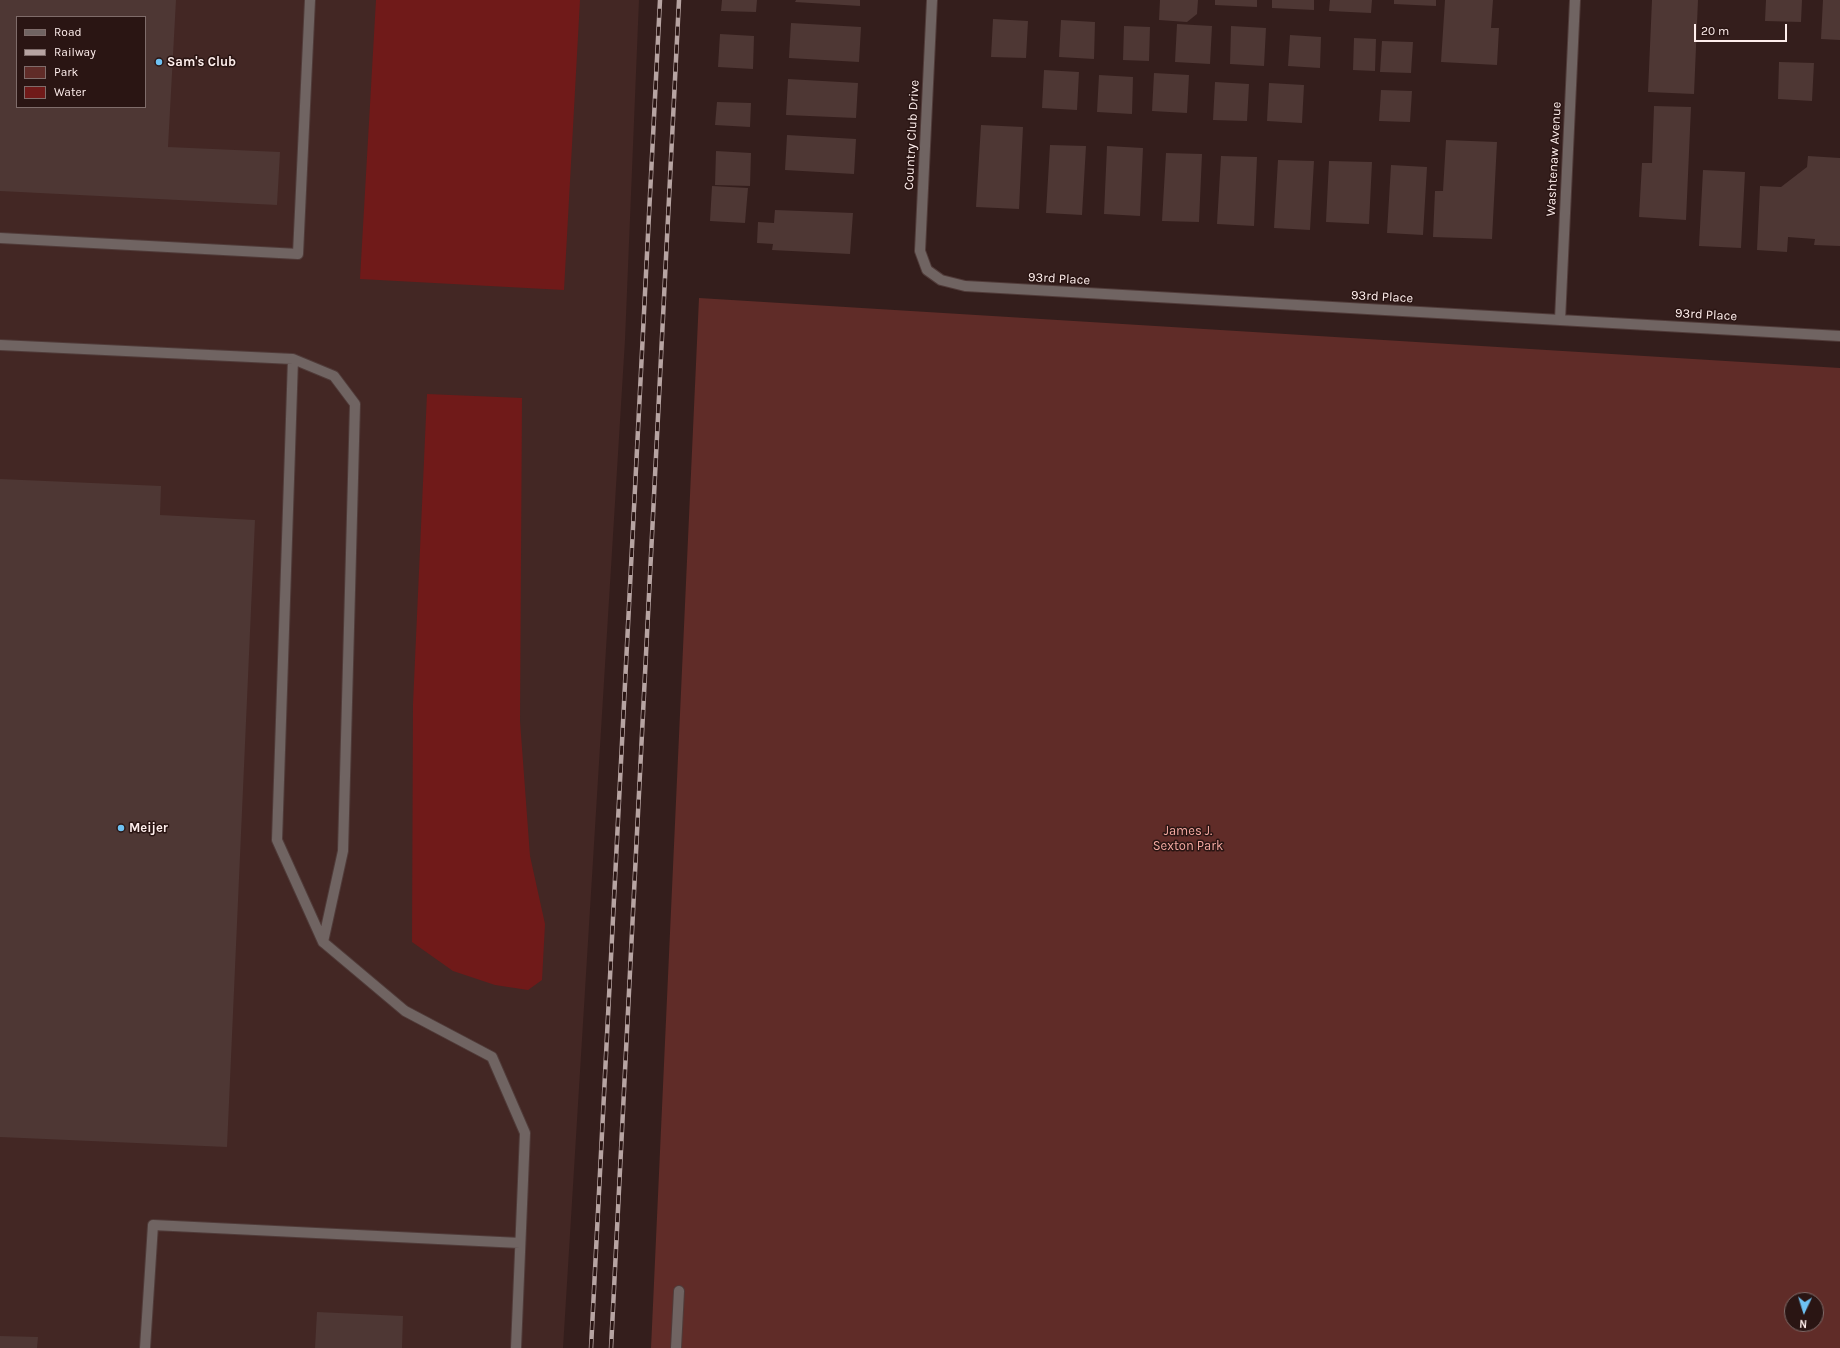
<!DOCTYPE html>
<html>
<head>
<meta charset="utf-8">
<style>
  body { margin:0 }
  #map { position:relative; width:1840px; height:1348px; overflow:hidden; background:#341e1c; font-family:Karla,sans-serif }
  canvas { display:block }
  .legend { position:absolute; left:16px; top:16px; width:130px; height:92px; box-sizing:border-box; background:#2a1513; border:1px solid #7f6c6a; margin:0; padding:5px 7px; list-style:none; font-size:12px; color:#feeeec }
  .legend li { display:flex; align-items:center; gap:8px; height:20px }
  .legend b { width:20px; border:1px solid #7f6c6a }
  .north { position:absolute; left:1784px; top:1292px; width:40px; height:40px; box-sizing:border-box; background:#2a1513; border:1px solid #7f6c6a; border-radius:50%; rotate:184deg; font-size:11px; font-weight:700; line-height:16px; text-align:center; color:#feeeec }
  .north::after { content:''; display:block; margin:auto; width:14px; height:18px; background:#6ec2f3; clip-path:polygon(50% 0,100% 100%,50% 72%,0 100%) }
  .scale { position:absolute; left:1694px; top:24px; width:93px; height:18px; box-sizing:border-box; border:2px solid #feeeec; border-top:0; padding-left:5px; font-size:12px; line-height:14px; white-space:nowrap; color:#feeeec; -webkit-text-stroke:3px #2a1513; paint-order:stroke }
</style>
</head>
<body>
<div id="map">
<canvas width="1840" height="1348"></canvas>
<ul class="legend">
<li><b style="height:5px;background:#706462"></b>Road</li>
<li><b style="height:5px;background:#b7a4a2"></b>Railway</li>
<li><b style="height:11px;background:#602c28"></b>Park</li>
<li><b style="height:11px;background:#701a19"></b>Water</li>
</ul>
<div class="north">N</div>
<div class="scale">20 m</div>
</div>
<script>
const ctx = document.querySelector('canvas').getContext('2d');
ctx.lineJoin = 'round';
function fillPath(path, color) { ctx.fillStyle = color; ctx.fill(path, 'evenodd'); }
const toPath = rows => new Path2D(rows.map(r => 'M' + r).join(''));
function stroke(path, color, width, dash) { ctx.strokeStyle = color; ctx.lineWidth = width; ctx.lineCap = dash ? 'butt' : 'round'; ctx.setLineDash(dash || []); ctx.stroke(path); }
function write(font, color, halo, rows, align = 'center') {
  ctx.font = font + ' Karla,sans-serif'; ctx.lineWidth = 3; ctx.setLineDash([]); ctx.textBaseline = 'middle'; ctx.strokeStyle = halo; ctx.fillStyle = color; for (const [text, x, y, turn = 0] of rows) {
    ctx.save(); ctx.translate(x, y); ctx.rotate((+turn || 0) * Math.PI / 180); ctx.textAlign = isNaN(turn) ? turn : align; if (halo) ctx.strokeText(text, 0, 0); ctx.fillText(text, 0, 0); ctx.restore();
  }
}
fillPath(toPath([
  [0,0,639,0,625,340,563,1348,0,1348],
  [17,17,145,17,145,107,17,107]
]), '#432724');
fillPath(toPath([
  [699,298,1840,368,1840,1348,651,1348],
  [1792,1300,1816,1300,1816,1324,1792,1324]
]), '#602c28');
fillPath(toPath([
  [376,0,580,0,564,290,360,279],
  [427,394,522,398,520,721,530,856,545,924,542,980,528,990,495,985,453,971,412,942,413,704]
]), '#701a19');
fillPath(toPath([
  [0,0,176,0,168,147,280,152,277,205,0,191],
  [17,17,145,17,145,107,17,107],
  [722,0,757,0,756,12,721,11],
  [796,0,860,0,860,6,795,2],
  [1160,0,1198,0,1197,14,1187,22,1159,20],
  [1215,0,1257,0,1257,7,1215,5],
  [1272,0,1314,0,1314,10,1272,8],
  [1330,0,1372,0,1371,13,1329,11],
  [1394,0,1436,0,1436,6,1394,4],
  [1445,0,1493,0,1491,28,1499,28,1497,65,1441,62],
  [1652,0,1698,0,1694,94,1648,92],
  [1766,0,1802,0,1801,22,1765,21],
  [1823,0,1840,0,1840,40,1821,39],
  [993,19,1028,21,1026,58,991,57],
  [1061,20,1095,22,1094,59,1059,57],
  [791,23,861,27,859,62,789,58],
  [1177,24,1212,26,1210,64,1175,62],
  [1124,26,1150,27,1149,61,1123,60],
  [1231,26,1266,28,1264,66,1230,64],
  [720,34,754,36,753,69,718,67],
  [1290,35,1321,37,1320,68,1288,66],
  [1354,38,1376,39,1375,71,1353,70],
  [1382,41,1413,42,1411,73,1380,72],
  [1779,62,1814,63,1812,101,1778,99],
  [1044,70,1079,72,1077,110,1042,108],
  [1154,73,1189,75,1187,113,1152,111],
  [1099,75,1133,77,1132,114,1097,112],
  [788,79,858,83,856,118,786,115],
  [1215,82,1249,84,1247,121,1213,120],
  [1269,83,1304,85,1302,123,1267,121],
  [1381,90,1412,91,1410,122,1379,121],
  [717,102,751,103,750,127,715,125],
  [1654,106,1691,107,1686,220,1639,217,1642,163,1652,163],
  [981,125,1023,127,1019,209,976,207],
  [787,135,856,139,854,174,785,170],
  [1446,140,1497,142,1492,239,1433,237,1435,191,1443,191],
  [1050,145,1086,146,1082,215,1046,213],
  [1107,146,1143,148,1140,216,1104,214],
  [716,151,751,153,750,186,715,185],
  [1166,153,1202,154,1199,222,1162,221],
  [1221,156,1257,157,1254,226,1217,224],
  [1808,156,1840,158,1840,246,1814,245,1815,239,1788,237,1787,252,1757,250,1760,186,1781,187,1807,167],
  [1278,160,1314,161,1310,230,1274,228],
  [1329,161,1372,162,1369,224,1326,222],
  [1391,165,1427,167,1423,235,1387,233],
  [1703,170,1745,172,1741,248,1699,246],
  [712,186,748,188,745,223,710,221],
  [775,210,853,213,850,254,772,250,773,244,757,243,758,222,774,223],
  [0,479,161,486,160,515,255,520,227,1147,0,1137],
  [317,1312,403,1316,402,1348,315,1348],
  [0,1336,38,1337,37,1348,0,1348]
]), '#4e3734');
const lane = toPath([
  [0,238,298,254,310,0],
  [0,345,293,359,334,376,355,404,343,851,323,942],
  [293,359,277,840,323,942,405,1011,492,1057,525,1133,516,1348],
  [145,1348,153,1225,520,1243],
  [676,1348,679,1291]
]);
const street = toPath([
  [932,0,920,251,927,270,941,280,965,286,1840,336],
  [1560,320,1575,0]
]);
stroke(lane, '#503b39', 12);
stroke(street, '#503b39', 12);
stroke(lane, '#706462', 10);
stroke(street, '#706462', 10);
const rail = toPath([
  [591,1348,660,0],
  [611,1348,679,0]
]);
stroke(rail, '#b7a4a2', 4.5);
stroke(rail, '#2a1513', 3, [9]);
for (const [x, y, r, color] of [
  [159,62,4,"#6ec2f3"],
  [121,828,4,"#6ec2f3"]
]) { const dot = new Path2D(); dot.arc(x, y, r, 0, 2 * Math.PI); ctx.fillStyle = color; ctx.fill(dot); stroke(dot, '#2a1513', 1.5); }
write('bold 13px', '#feeeec', '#2a1513', [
  ["Sam's Club",167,62],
  ["Meijer",129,828]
], 'left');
write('13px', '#feeeec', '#2a1513', [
  ["Country Club Drive",912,135,-87],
  ["Washtenaw Avenue",1554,159,-87],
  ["93rd Place",1059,279,3],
  ["93rd Place",1382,297,3],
  ["93rd Place",1706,315,3]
]);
write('13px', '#f4a9a1', '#2a1513', [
  ["James J.",1188,831],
  ["Sexton Park",1188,846]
]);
</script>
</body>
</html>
